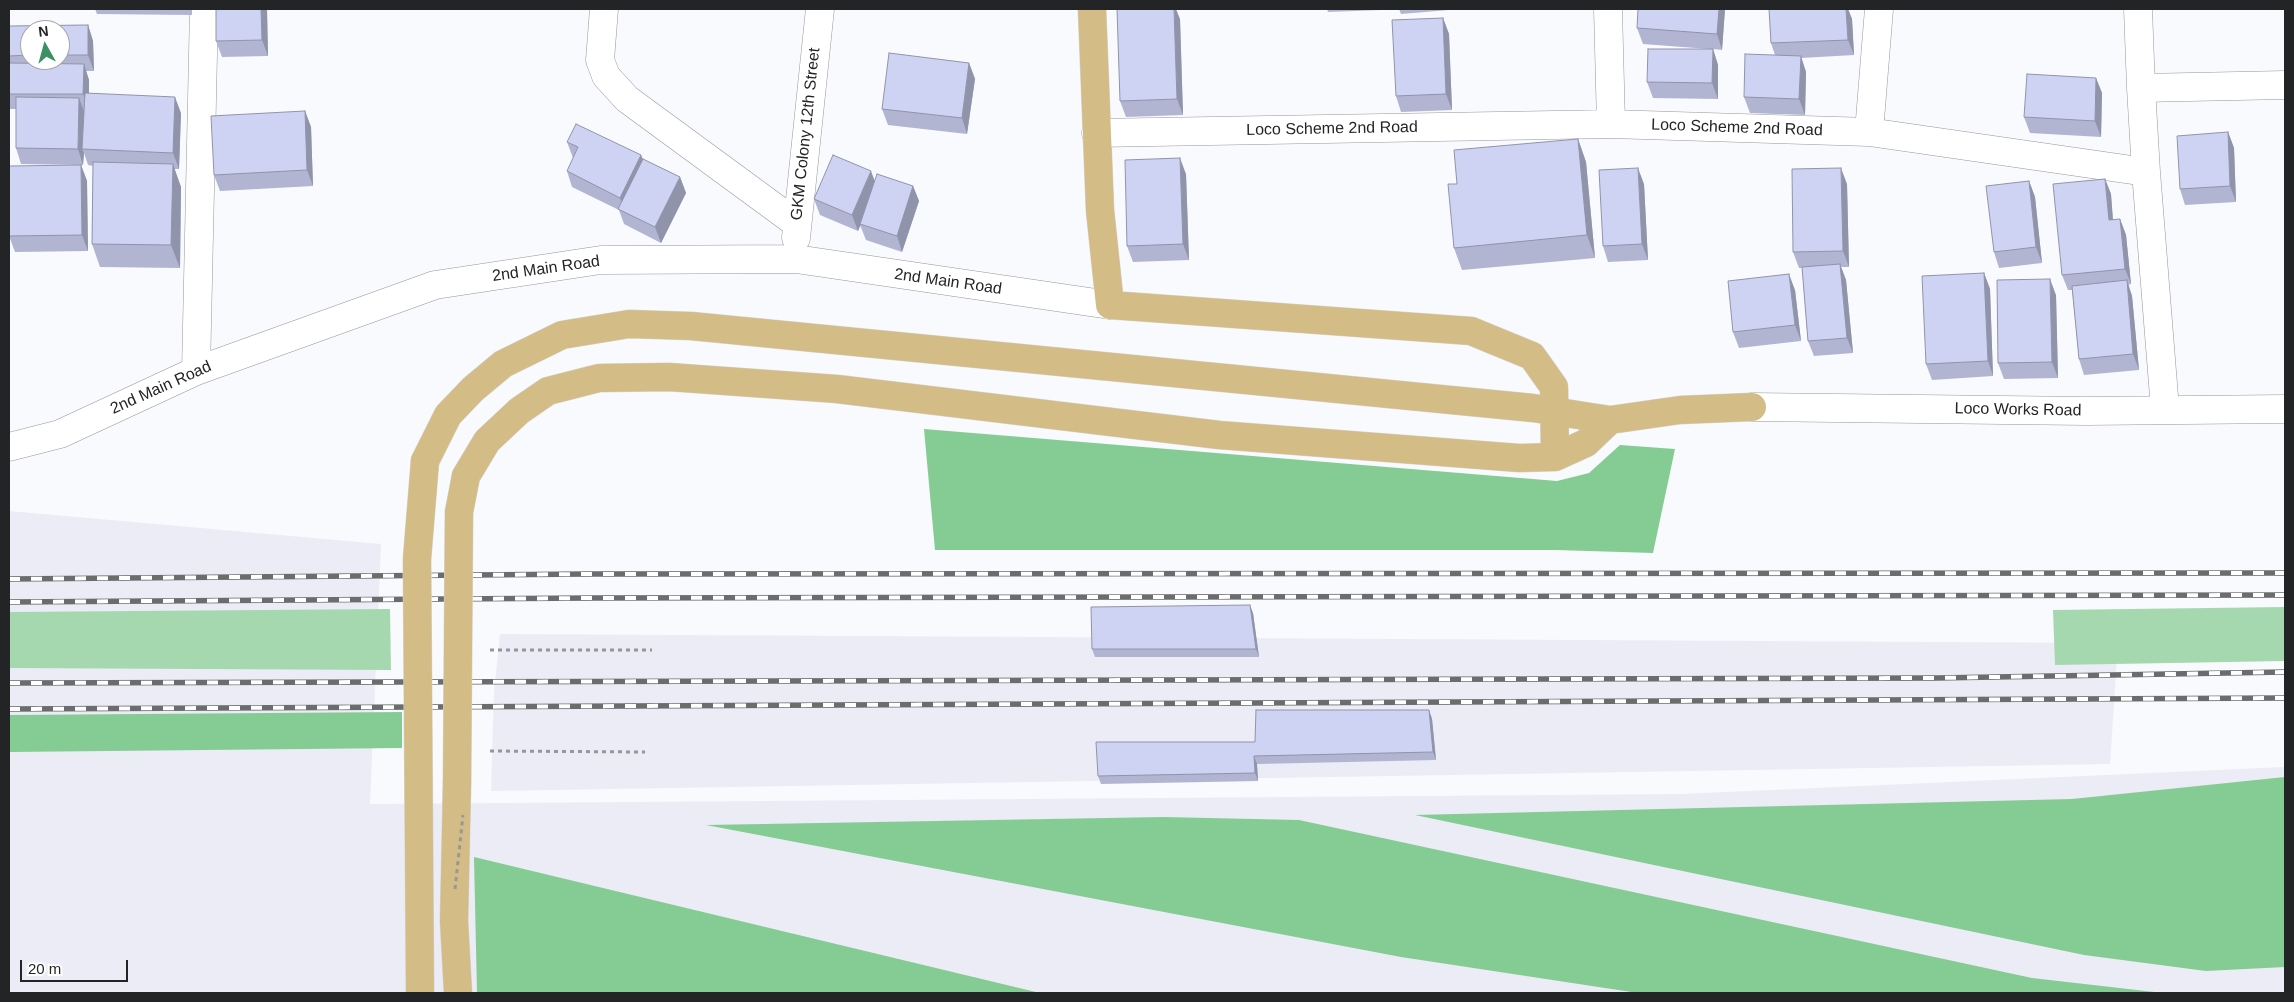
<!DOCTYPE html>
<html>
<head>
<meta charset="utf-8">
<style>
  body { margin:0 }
  #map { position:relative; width:2294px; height:1002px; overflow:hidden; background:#f9fafd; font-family:Helvetica,sans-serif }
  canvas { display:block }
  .frame { position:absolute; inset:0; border:10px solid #232425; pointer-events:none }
  .north { position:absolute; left:20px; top:20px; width:50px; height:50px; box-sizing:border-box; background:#fff; border:1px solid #a7a7a8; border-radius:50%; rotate:353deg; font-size:14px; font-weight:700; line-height:20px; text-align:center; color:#232425 }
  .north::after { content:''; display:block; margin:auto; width:18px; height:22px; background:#3b9164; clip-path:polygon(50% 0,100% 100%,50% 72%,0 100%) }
  .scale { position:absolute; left:20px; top:960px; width:108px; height:22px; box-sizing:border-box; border:2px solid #232425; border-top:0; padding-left:6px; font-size:15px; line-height:18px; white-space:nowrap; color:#232425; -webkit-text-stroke:4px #fff; paint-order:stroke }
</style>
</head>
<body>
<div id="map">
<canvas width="2294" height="1002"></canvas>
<div class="frame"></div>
<div class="north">N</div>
<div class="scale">20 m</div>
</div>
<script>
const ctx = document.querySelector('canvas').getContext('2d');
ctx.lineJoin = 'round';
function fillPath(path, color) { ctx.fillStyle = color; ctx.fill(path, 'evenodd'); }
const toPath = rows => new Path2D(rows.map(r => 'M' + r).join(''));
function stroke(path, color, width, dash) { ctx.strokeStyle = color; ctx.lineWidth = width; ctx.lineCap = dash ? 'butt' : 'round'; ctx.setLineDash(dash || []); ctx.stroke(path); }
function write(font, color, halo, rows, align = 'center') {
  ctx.font = font + ' Helvetica,sans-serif'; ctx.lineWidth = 5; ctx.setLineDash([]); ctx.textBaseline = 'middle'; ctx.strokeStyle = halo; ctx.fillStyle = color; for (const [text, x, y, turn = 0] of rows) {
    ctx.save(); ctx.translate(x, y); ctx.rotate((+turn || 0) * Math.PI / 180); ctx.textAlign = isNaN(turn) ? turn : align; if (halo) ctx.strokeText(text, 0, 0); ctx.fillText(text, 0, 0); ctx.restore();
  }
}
fillPath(toPath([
  [9,511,381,544,370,804,1682,794,2285,767,2285,993,9,993],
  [500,634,2118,643,2110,764,491,791,494,692]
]), '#ebecf6');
fillPath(toPath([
  [2285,607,2285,661,2055,665,2053,610],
  [390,609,391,670,9,668,9,612]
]), '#a5d8ae');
fillPath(toPath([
  [924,429,1557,481,1589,473,1620,445,1675,449,1653,553,1556,550,935,550],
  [402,712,402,748,9,752,9,715],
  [2285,777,2285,967,2206,971,2084,955,1415,815,2072,799],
  [1163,817,1299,820,2032,978,2163,993,1638,993,1401,957,706,825],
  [474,857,1040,993,477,993]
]), '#84cc93');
const minor = toPath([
  [604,9,600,60,606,76,627,99,796,223],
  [1608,9,1611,124],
  [2138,9,2141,88],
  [1869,132,1879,9],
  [1096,133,1611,124,1869,132,2146,172,2141,88,2285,85],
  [2146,172,2165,409],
  [796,238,820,9],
  [196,371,204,9],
  [1752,407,2086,411,2285,409],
  [9,447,60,434,196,371,435,285,601,260,796,259,1110,305]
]);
const major = toPath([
  [1092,9,1100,210,1110,305,1471,331,1532,356,1554,387,1555,457],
  [425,461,448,415,473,389,503,364,562,335,629,324,691,326,1533,408,1610,420,1680,410,1752,407],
  [466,476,487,441,519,411,548,391,599,378,669,377,837,389,1219,435,1519,458,1555,457,1586,443,1610,420],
  [457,784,454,921,458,993]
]);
stroke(minor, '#969799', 29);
stroke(major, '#d7d8d8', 29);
stroke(toPath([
  [490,650,652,650],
  [490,751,645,752]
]), '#969799', 3, [4, 4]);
stroke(minor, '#fff', 28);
stroke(major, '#d4bc86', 28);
const rail = toPath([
  [9,579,588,574,2285,573],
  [9,602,593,598,2285,595],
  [9,683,1937,678,2285,672],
  [9,709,2285,698]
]);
stroke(rail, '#6b6c6e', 5.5);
stroke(rail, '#fff', 4, [11]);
const majorBridge = toPath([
  [457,784,459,512,466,476],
  [420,993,417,559,425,461]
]);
stroke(majorBridge, '#d7d8d8', 29, []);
stroke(toPath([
  [455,889,463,815]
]), '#969799', 3, [4, 4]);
stroke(majorBridge, '#d4bc86', 28);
fillPath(toPath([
  [95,9,192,9,192,15,97,14],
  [216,9,267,9,268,56,222,57,216,41],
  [1327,9,1381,9,1381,10,1328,12],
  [1399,9,1449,9,1449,10,1401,14],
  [1725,9,1722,50,1713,49,1718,65,1718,99,1653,98,1647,82,1709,49,1643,44,1637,28],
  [1769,9,1848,9,1852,19,1854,55,1801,58,1806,72,1805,115,1750,113,1744,97,1775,55,1771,43],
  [1443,18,1449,34,1452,110,1401,112,1396,96],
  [1180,19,1183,115,1126,117,1120,101],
  [88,25,93,41,94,71,86,71,89,80,89,93,181,113,179,169,174,169,181,187,180,268,100,267,92,244,93,166,88,165,84,153,83,165,21,164,16,148,16,109,10,109,9,106,9,26],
  [30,30,60,30,60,60,30,60],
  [969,63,975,79,967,134,888,125,882,109],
  [2096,78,2102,93,2101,137,2030,133,2024,117],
  [305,111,311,127,313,186,220,191,214,175],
  [2228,132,2234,148,2236,202,2185,205,2180,189],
  [1578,139,1586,162,1595,258,1462,270,1454,248],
  [567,142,641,155,643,159,680,177,686,193,661,243,624,224,619,210,572,187,567,171,573,158],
  [81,165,87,181,88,251,15,252,9,236],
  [1186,174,1189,260,1133,262,1127,246],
  [2105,179,2111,194,2113,220,2120,219,2126,235,2131,284,2128,285,2132,296,2139,370,2084,375,2079,359,2072,290,2068,290,2062,275],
  [875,181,913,186,919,201,902,252,866,240,860,225,858,231,820,215,814,199],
  [2029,181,2035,197,2042,263,1999,268,1994,252],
  [1644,184,1648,260,1608,262,1603,246],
  [1847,184,1849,267,1841,267,1846,280,1853,353,1814,356,1808,341,1802,268,1799,268,1793,252],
  [1984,273,1990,289,1993,376,1932,380,1926,364],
  [1795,290,1801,341,1739,348,1733,332],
  [2056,295,2058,378,2004,379,1998,363],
  [1253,613,1259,657,1095,657,1092,649],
  [1429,710,1432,719,1436,760,1257,764,1258,781,1101,784,1098,776,1255,742]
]), '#b1b5d1');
fillPath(toPath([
  [261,9,267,9,268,56,262,40],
  [1174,9,1176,9,1180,19,1183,115,1177,99],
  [1719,9,1725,9,1722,50,1717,34],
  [1846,9,1848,9,1852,19,1854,55,1848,40],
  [1443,18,1449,34,1452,110,1446,94],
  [88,25,93,41,94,71,88,55],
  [1713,49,1718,65,1718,99,1712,83],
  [1801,56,1806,72,1805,115,1799,99],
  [969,63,975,79,967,134,962,118],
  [84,64,89,80,89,110,83,94],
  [2096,78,2102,93,2101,137,2095,121],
  [175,97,181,113,179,169,173,153],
  [79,98,85,114,82,149,84,153,83,165,78,149],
  [305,111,311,127,313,186,307,170],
  [2228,132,2234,148,2236,202,2230,186],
  [1578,139,1586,162,1595,258,1587,235],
  [641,155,647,171,625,212,620,198],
  [1180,158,1186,174,1189,260,1183,244],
  [173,164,181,187,180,268,171,245],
  [81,165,87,181,88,251,82,235],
  [1638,168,1644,184,1648,260,1642,244],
  [1841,168,1847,184,1849,267,1843,251],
  [871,171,877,187,858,231,852,215],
  [680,177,686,193,661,243,655,227],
  [2105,179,2111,194,2114,236,2109,220],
  [2029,181,2035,197,2042,263,2036,247],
  [913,186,919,201,902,252,897,236],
  [2120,219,2126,235,2131,284,2125,269],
  [1840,264,1846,280,1853,353,1847,338],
  [1984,273,1990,289,1993,376,1988,361],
  [1789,274,1795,290,1801,341,1795,325],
  [2050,279,2056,295,2058,378,2052,362],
  [2127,280,2132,296,2139,370,2133,354],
  [1250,605,1253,613,1259,657,1256,649],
  [1429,710,1432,719,1436,760,1433,752],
  [1254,756,1257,764,1258,781,1255,773]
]), '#9094aa');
const building = toPath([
  [216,9,261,9,262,40,216,41,216,9],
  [1117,9,1174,9,1177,99,1120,101,1117,9],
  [1638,9,1719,9,1717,34,1637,28,1638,9],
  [1769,9,1846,9,1848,40,1771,43,1769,9],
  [1443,18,1446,94,1396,96,1392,20,1443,18],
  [88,25,88,55,60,55,60,30,30,30,30,55,9,56,9,26,88,25],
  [1648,49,1713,49,1712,83,1647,82,1648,49],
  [889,53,969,63,962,118,882,109,889,53],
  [1745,54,1801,56,1799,99,1744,97,1745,54],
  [9,63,84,64,83,94,9,94,9,63],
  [2027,74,2096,78,2095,121,2024,117,2027,74],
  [85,93,175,97,173,153,82,149,85,93],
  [16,97,79,98,78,149,16,148,16,97],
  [305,111,307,170,214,175,211,116,305,111],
  [576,124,641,155,620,198,567,171,578,147,567,142,576,124],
  [2228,132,2230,186,2180,189,2177,136,2228,132],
  [1578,139,1587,235,1454,248,1448,184,1457,184,1454,150,1578,139],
  [833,155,871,171,852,215,814,199,833,155],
  [1180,158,1183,244,1127,246,1125,160,1180,158],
  [643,159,680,177,655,227,618,209,643,159],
  [93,162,173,164,171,245,92,244,93,162],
  [81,165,82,235,9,236,9,166,81,165],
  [1638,168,1642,244,1603,246,1599,170,1638,168],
  [1841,168,1843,251,1793,252,1792,169,1841,168],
  [877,174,913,186,897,236,860,224,877,174],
  [2105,179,2109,220,2120,219,2125,269,2062,275,2053,184,2105,179],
  [2029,181,2036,247,1994,252,1986,186,2029,181],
  [1840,264,1847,338,1808,341,1802,267,1840,264],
  [1984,273,1988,361,1926,364,1922,276,1984,273],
  [1789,274,1795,325,1733,332,1728,281,1789,274],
  [2050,279,2052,362,1998,363,1997,280,2050,279],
  [2127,280,2133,354,2079,359,2072,286,2127,280],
  [1250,605,1256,649,1092,649,1091,607,1250,605],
  [1256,710,1429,710,1433,752,1254,756,1255,773,1098,776,1096,742,1255,742,1256,710]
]);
fillPath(building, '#ced3f3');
stroke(building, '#9094aa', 1);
write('16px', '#232425', '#fff', [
  ["Loco Scheme 2nd Road",1737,128,2],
  ["Loco Scheme 2nd Road",1332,129,-1],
  ["GKM Colony 12th Street",806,134,-84],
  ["2nd Main Road",546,269,-8],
  ["2nd Main Road",948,282,8],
  ["2nd Main Road",161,388,-24],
  ["Loco Works Road",2018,410,1]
]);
</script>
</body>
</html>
